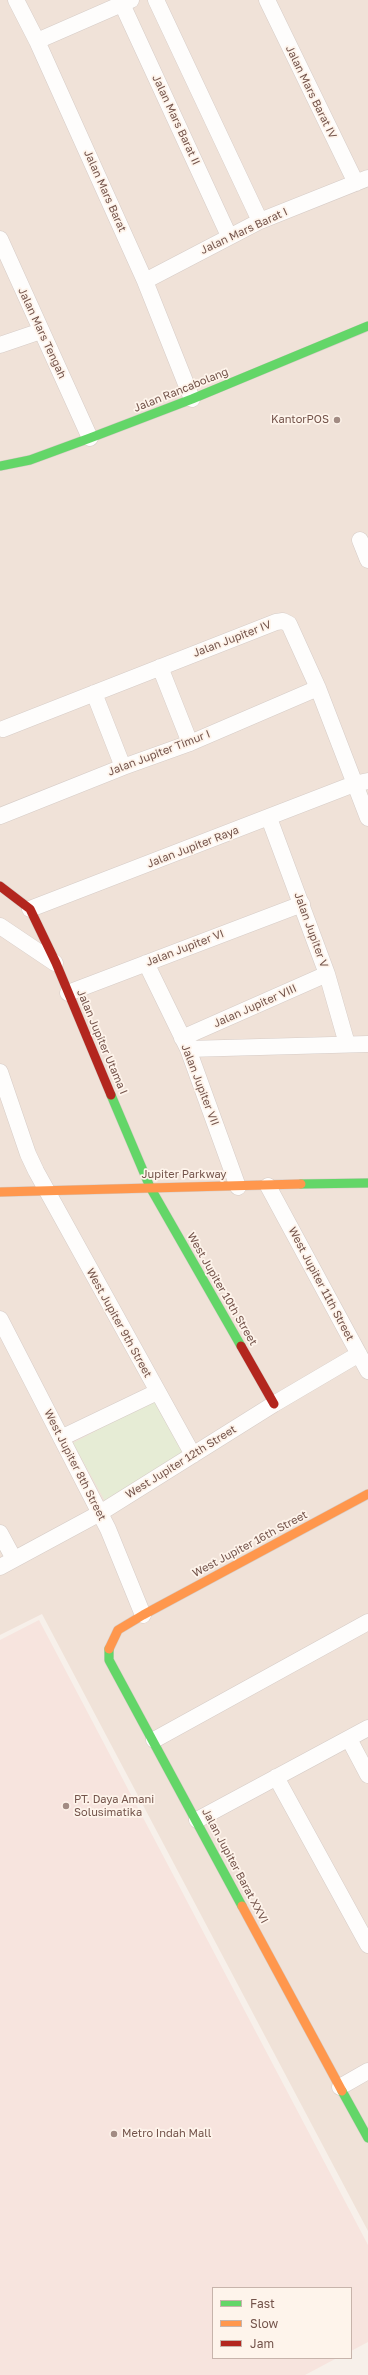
<!DOCTYPE html>
<html>
<head>
<meta charset="utf-8">
<style>
  body { margin:0 }
  #map { position:relative; width:368px; height:2375px; overflow:hidden; background:#f7f0ea; font-family:"Golos Text",sans-serif }
  canvas { display:block }
  .legend { position:absolute; left:212px; top:2287px; width:140px; height:72px; box-sizing:border-box; background:#fef4eb; border:1px solid #c7b4ab; margin:0; padding:5px 7px; list-style:none; font-size:12px; color:#74544b }
  .legend li { display:flex; align-items:center; gap:8px; height:20px }
  .legend b { width:20px; border:1px solid #c7b4ab }
</style>
</head>
<body>
<div id="map">
<canvas width="368" height="2375"></canvas>
<ul class="legend">
<li><b style="height:5px;background:#63d668"></b>Fast</li>
<li><b style="height:5px;background:#ff974d"></b>Slow</li>
<li><b style="height:5px;background:#b3261e"></b>Jam</li>
</ul>
</div>
<script>
const ctx = document.querySelector('canvas').getContext('2d');
ctx.lineJoin = 'round';
function fillPath(path, color) { ctx.fillStyle = color; ctx.fill(path, 'evenodd'); }
const toPath = rows => new Path2D(rows.map(r => 'M' + r).join(''));
function stroke(path, color, width, dash) { ctx.strokeStyle = color; ctx.lineWidth = width; ctx.lineCap = dash ? 'butt' : 'round'; ctx.setLineDash(dash || []); ctx.stroke(path); }
function write(font, color, halo, rows, align = 'center') {
  ctx.font = font + ' "Golos Text",sans-serif'; ctx.lineWidth = 3.5; ctx.setLineDash([]); ctx.textBaseline = 'middle'; ctx.strokeStyle = halo; ctx.fillStyle = color; for (const [text, x, y, turn = 0] of rows) {
    ctx.save(); ctx.translate(x, y); ctx.rotate((+turn || 0) * Math.PI / 180); ctx.textAlign = isNaN(turn) ? turn : align; if (halo) ctx.strokeText(text, 0, 0); ctx.fillText(text, 0, 0); ctx.restore();
  }
}
fillPath(toPath([
  [0,0,368,0,368,2231,42,1614,0,1635]
]), '#f0e2d8');
fillPath(toPath([
  [39,1620,368,2245,368,2342,351,2351,351,2288,213,2288,213,2358,337,2358,305,2375,0,2375,0,1640]
]), '#f7e4de');
fillPath(toPath([
  [155,1400,185,1451,105,1501,73,1443]
]), '#e6ecd5');
const street = toPath([
  [16,0,37,41,145,281,192,399],
  [156,0,260,221],
  [267,0,356,183],
  [122,4,229,236],
  [37,41,131,0],
  [0,239,90,438],
  [145,281,260,221,368,178],
  [0,345,41,331],
  [360,540,368,560],
  [160,667,190,743],
  [94,693,123,767],
  [3,729,276,622,283,621,289,624,318,688,368,818],
  [0,816,123,767,190,743,318,688],
  [269,818,327,974,347,1044],
  [30,909,354,784,368,781],
  [0,926,55,963],
  [146,963,188,1049,238,1187],
  [68,993,302,904],
  [182,1038,327,974],
  [188,1049,368,1044],
  [0,1072,28,1154,36,1171,193,1455],
  [268,1186,368,1371],
  [0,1319,108,1529,143,1615],
  [61,1438,157,1392],
  [0,1533,14,1559],
  [0,1567,100,1513,274,1404,359,1354],
  [349,1739,368,1775],
  [154,1740,368,1622],
  [276,1777,368,1945],
  [197,1820,368,1728],
  [340,2087,368,2071]
]);
const fast = toPath([
  [0,466,30,460,90,438,192,399,368,326],
  [111,1095,150,1187,241,1346],
  [301,1184,368,1183],
  [109,1649,109,1660,242,1906],
  [342,2091,368,2138]
]);
const slow = toPath([
  [0,1192,301,1184],
  [109,1649,118,1630,143,1615,368,1494],
  [242,1906,342,2091]
]);
const jam = toPath([
  [0,886,30,909,56,963,111,1095],
  [241,1346,274,1404]
]);
stroke(street, '#d6ccc7', 17);
stroke(fast, '#d6ccc6', 10);
stroke(slow, '#d6ccc6', 10);
stroke(jam, '#d6ccc6', 10);
stroke(street, '#fefdfc', 16);
stroke(fast, '#63d668', 9);
stroke(slow, '#ff974d', 9);
stroke(jam, '#b3261e', 9);
for (const [x, y, r, color] of [
  [337,420,4,"#a28b83"],
  [66,1806,4,"#a28b83"],
  [114,2134,4,"#a28b83"]
]) { const dot = new Path2D(); dot.arc(x, y, r, 0, 2 * Math.PI); ctx.fillStyle = color; ctx.fill(dot); stroke(dot, '#fef4eb', 1.5); }
write('11px', '#74544b', '#fef4eb', [
  ["Jalan Mars Barat IV",311,92,64],
  ["Jalan Mars Barat II",176,120,65],
  ["Jalan Mars Barat",105,191,66],
  ["Jalan Mars Barat I",244,231,-25],
  ["Jalan Mars Tengah",42,333,65],
  ["Jalan Rancabolang",181,390,-22],
  ["Jalan Jupiter IV",232,639,-21],
  ["Jalan Jupiter Timur I",159,753,-21],
  ["Jalan Jupiter Raya",193,847,-21],
  ["Jalan Jupiter V",311,930,70],
  ["Jalan Jupiter VI",185,948,-21],
  ["Jalan Jupiter VIII",255,1006,-24],
  ["Jalan Jupiter Utama I",102,1042,67],
  ["Jalan Jupiter VII",200,1085,69],
  ["Jupiter Parkway",184,1175],
  ["West Jupiter 11th Street",321,1284,62],
  ["West Jupiter 10th Street",222,1289,60],
  ["West Jupiter 9th Street",119,1323,61],
  ["West Jupiter 12th Street",181,1462,-32],
  ["West Jupiter 8th Street",75,1465,63],
  ["West Jupiter 16th Street",250,1544,-28],
  ["Jalan Jupiter Barat XXVI",235,1866,62]
]);
write('11px', '#74544b', '#fef4eb', [
  ["KantorPOS",329,420,"right"],
  ["PT. Daya Amani",74,1800],
  ["Solusimatika",74,1813],
  ["Metro Indah Mall",122,2134]
], 'left');
</script>
</body>
</html>
